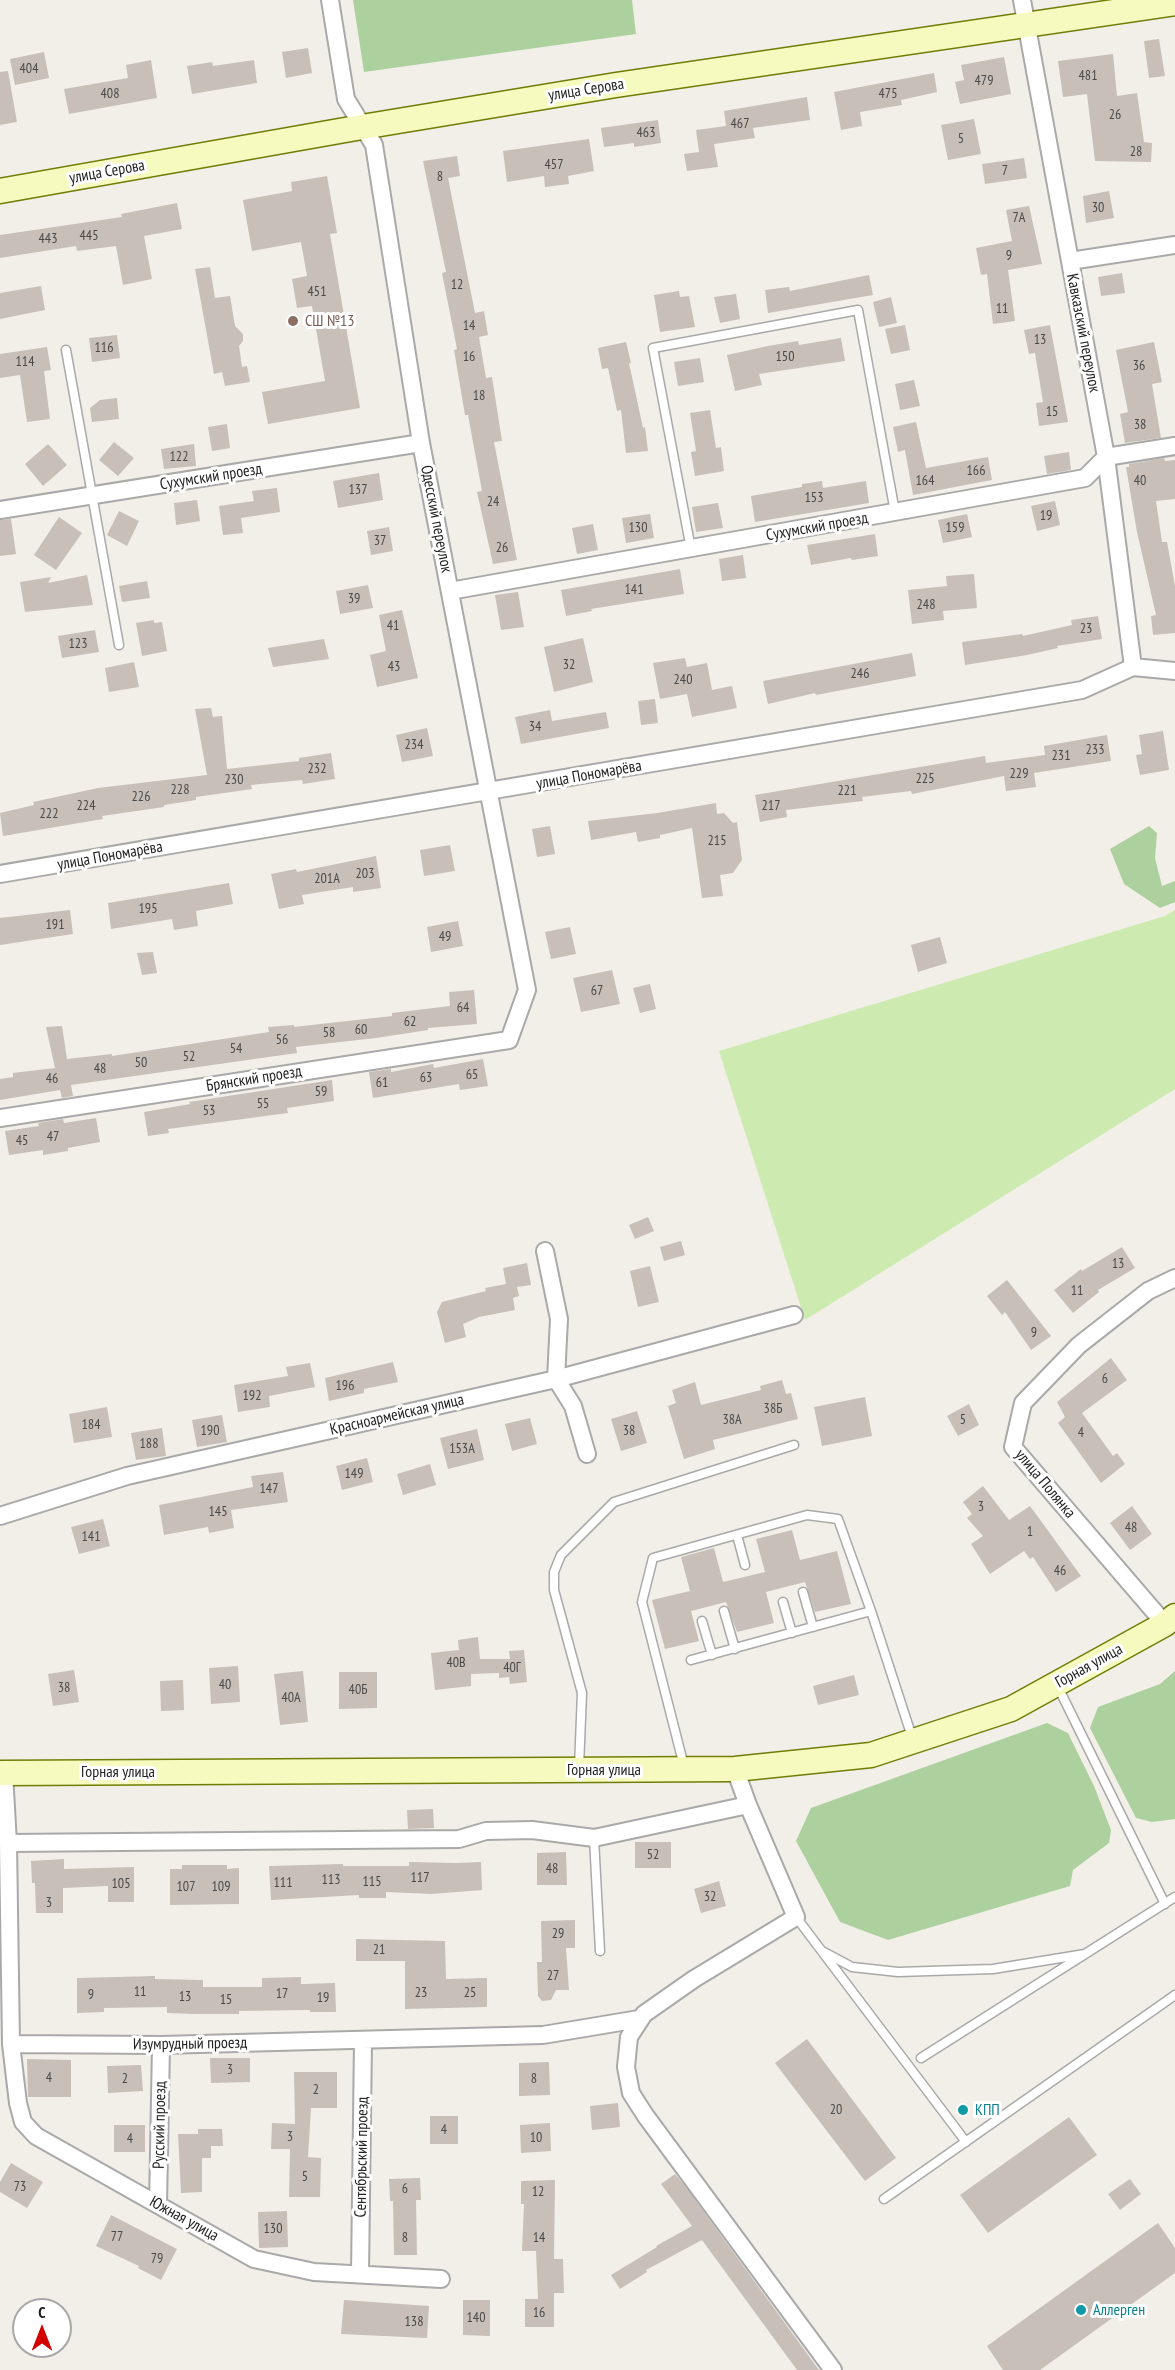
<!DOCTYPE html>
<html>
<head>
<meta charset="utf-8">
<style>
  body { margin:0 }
  #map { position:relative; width:1175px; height:2370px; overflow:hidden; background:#f2efe9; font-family:"PT Sans Narrow",sans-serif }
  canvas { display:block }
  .north { position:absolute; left:12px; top:2298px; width:60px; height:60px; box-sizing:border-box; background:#fff; border:2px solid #a7a7a7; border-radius:50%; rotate:0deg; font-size:16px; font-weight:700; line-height:24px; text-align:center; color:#222 }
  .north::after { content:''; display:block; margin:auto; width:21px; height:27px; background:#d40000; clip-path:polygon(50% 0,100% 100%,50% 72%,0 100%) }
</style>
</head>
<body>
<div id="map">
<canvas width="1175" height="2370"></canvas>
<div class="north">С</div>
</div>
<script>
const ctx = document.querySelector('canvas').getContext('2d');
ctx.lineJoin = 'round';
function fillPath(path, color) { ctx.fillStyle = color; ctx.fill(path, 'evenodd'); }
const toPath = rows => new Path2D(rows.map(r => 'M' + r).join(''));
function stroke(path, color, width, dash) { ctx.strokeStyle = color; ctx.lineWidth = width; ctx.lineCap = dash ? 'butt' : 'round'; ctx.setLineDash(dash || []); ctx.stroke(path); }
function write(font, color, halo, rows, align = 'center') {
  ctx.font = font + ' "PT Sans Narrow",sans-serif'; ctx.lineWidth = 6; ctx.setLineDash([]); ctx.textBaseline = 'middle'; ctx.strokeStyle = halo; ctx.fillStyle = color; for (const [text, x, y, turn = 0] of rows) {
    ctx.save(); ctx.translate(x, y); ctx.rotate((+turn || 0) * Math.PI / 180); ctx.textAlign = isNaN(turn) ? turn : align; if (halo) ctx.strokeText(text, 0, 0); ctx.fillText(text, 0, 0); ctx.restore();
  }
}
fillPath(toPath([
  [1175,910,1175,1089,805,1320,719,1051,1165,916]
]), '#cdebb0');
fillPath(toPath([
  [353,0,632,0,636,34,364,72],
  [1149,826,1157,833,1155,858,1162,886,1175,881,1175,902,1160,908,1124,884,1110,849],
  [1175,1671,1175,1819,1152,1822,1136,1818,1090,1728,1098,1707,1160,1684],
  [1047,1723,1068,1733,1094,1786,1111,1830,1109,1843,1073,1870,1070,1886,888,1940,840,1922,796,1841,811,1808]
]), '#add19e');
fillPath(toPath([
  [1159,39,1165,76,1149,78,1144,41],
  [308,48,312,73,286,78,282,52],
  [44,52,49,78,15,85,10,59],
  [1113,54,1117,96,1137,93,1144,142,1152,143,1151,162,1095,161,1087,94,1063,97,1058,61],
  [1004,57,1011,94,960,104,955,82,964,80,961,65],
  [151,60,157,98,69,114,64,89,128,78,126,65],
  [254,60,257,83,192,94,187,66,212,62,213,66],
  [8,71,17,122,0,125,0,72],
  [934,73,937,92,901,100,902,105,860,112,862,126,841,130,834,92],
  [807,97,810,120,753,128,755,138,714,144,718,167,687,171,684,154,699,152,696,130,726,126,724,111],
  [974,119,981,154,948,160,941,125],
  [658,120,661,143,634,147,634,143,604,147,601,128],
  [589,139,594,171,568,176,569,184,545,187,544,176,507,182,503,151],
  [457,156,460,176,448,178,475,313,484,311,488,335,479,337,486,378,492,377,502,441,494,442,517,560,493,564,477,492,482,491,468,415,465,415,454,350,457,349,442,273,446,272,423,161],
  [1024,158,1027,178,985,184,982,164],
  [327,176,337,233,330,234,360,408,268,424,262,392,325,381,312,306,297,308,292,279,307,276,301,242,252,251,243,200,292,191,291,182],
  [1109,191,1114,218,1086,223,1083,196],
  [177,203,182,229,144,236,152,279,123,285,116,246,77,251,76,246,0,258,0,235,122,217,121,214],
  [1029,206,1042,264,1008,270,1015,321,993,324,987,274,981,275,976,248,1012,241,1006,210],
  [210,267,215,298,230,296,235,326,243,334,243,341,239,346,242,367,247,366,250,382,225,386,222,372,214,374,195,269],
  [1122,273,1125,293,1101,296,1098,277],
  [869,275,873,295,768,313,765,290,789,287,790,291],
  [41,286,45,310,0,319,0,293],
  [679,291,680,297,689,296,695,327,660,332,654,295],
  [736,294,740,319,720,323,714,297],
  [891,297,897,323,879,327,873,302],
  [905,325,910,350,891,354,885,329],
  [1050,325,1068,422,1039,426,1036,403,1043,402,1035,353,1029,354,1024,330],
  [117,335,120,358,92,362,89,338],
  [841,338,845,361,759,374,762,385,735,391,727,355,768,346,798,341,799,345],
  [626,342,631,363,629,363,643,428,645,427,648,451,626,453,621,410,617,411,608,368,602,369,598,348],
  [1154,342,1162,382,1152,384,1161,438,1125,443,1120,414,1128,412,1116,350],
  [47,347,51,370,44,371,50,419,27,422,20,375,0,378,0,354],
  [700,358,704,382,678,386,674,362],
  [914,380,920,406,900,410,895,384],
  [117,398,119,419,92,422,90,408,100,400],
  [710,410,716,448,721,447,724,471,695,476,691,452,696,451,690,413],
  [916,422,926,468,988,457,992,480,913,495,905,450,898,452,893,427],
  [227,424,230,448,212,451,208,427],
  [114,442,134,458,118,476,99,460],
  [48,444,67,465,43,486,25,464],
  [194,444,196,466,164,469,161,449],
  [1069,452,1071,470,1047,474,1044,456],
  [1164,458,1165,461,1175,460,1175,499,1156,501,1162,542,1167,542,1175,586,1175,633,1153,635,1151,616,1156,615,1137,532,1126,467,1129,467,1129,464],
  [379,473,383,500,338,508,333,481],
  [822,481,823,488,866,481,869,503,755,522,751,496,802,487,802,484],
  [277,488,280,512,241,518,243,533,223,535,219,506,254,501,252,491],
  [197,500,200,521,176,525,174,503],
  [1055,501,1060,525,1037,531,1031,506],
  [718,503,723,528,696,532,692,507],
  [119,511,139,521,127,546,107,535],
  [650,514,654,538,626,543,622,518],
  [967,514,972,537,943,543,938,520],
  [59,517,82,533,56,570,34,555],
  [11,519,16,554,0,556,0,520],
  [593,524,598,550,577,554,572,528],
  [389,527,393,551,371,555,367,531],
  [875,534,878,556,852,560,851,558,811,565,807,545],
  [743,555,746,578,722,581,719,559],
  [680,569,684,594,591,609,592,611,566,616,561,590],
  [974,574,977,608,943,611,944,620,912,624,908,590,947,586,946,576],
  [87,575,93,605,25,612,20,582,51,577,48,583],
  [147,581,150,598,122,602,119,586],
  [368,585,373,608,340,614,336,591],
  [518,592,524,627,501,630,495,595],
  [402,610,418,678,377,687,370,655,386,651,379,615],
  [1098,616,1102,639,1057,646,1058,648,1027,655,965,665,962,642,1022,634,1023,636,1072,625,1071,620],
  [154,620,154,623,162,622,167,651,142,656,136,623],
  [95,630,99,652,62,658,58,636],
  [583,638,593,682,554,692,544,647],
  [324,639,329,659,273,667,268,648],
  [912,653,916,676,816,695,815,693,768,704,763,681],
  [685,658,687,667,707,663,712,690,732,686,737,708,692,717,687,694,660,699,653,663],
  [134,662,139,687,109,692,105,668],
  [655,699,658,723,641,725,638,701],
  [211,708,213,717,222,716,227,769,299,761,299,758,331,753,335,779,303,784,302,780,251,785,252,789,196,797,196,800,164,805,164,807,102,816,103,819,3,836,0,813,34,805,33,802,98,788,207,775,195,709],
  [550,710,552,721,606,712,609,728,521,744,515,717],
  [427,728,433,756,402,762,396,735],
  [1163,731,1169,770,1140,775,1136,755,1142,754,1139,735],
  [1107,735,1111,761,1034,773,1036,787,1006,791,1004,776,912,794,911,791,862,797,863,801,786,810,787,817,760,822,755,795,985,756,986,763,1045,755,1044,746],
  [716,803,717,814,724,813,733,823,737,822,742,860,733,873,720,875,723,896,702,898,692,828,660,835,660,838,638,842,636,832,591,840,588,821,657,813],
  [550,826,555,854,537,857,532,829],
  [450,845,455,871,424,876,420,850],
  [376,856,381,888,353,892,353,887,302,895,304,904,279,909,271,874,296,869,297,872],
  [229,883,233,904,196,911,198,926,174,930,172,919,111,929,108,903],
  [70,910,73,934,0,945,0,918],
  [458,921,463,946,431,952,427,927],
  [570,927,576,954,551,959,545,932],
  [940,937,947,963,918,972,911,945],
  [153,952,157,973,142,975,137,953],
  [612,970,620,1004,581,1012,573,978],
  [650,984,656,1009,640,1013,633,988],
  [474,990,477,1024,428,1028,428,1030,376,1038,296,1047,297,1053,71,1085,73,1096,62,1098,60,1090,0,1100,0,1079,13,1077,13,1073,55,1068,46,1027,62,1026,67,1059,112,1054,112,1056,269,1032,268,1027,294,1025,294,1027,392,1016,392,1013,450,1006,449,992],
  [483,1059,488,1086,460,1090,459,1084,373,1098,369,1072,391,1069,391,1072,433,1064,434,1068],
  [332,1080,334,1101,287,1108,288,1113,168,1129,169,1133,148,1136,144,1112,190,1104,189,1102],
  [96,1118,100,1142,68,1148,68,1151,43,1155,43,1150,9,1155,5,1131,39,1126,38,1123,63,1119,64,1123],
  [648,1217,654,1231,635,1239,629,1225],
  [681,1241,685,1255,664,1261,660,1247],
  [1122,1247,1135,1268,1098,1290,1099,1292,1073,1313,1054,1290,1081,1269,1082,1271],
  [527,1263,531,1285,517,1287,519,1296,513,1298,515,1310,479,1317,463,1324,466,1337,445,1343,437,1312,442,1302,486,1291,485,1288,506,1284,503,1268],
  [650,1266,659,1302,638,1307,630,1271],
  [1007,1280,1051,1336,1031,1350,1005,1312,1002,1315,987,1296],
  [1111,1358,1127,1380,1082,1413,1113,1456,1117,1453,1125,1464,1101,1483,1058,1423,1065,1417,1057,1402],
  [393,1362,398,1382,364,1389,364,1393,329,1401,325,1378],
  [310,1363,315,1387,269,1396,270,1407,238,1412,234,1385,288,1376,286,1367],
  [782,1380,786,1394,791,1393,798,1419,713,1440,715,1449,684,1459,668,1406,676,1403,672,1390,695,1382,701,1405,761,1390,760,1386],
  [865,1397,872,1436,822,1446,814,1407],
  [969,1404,979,1425,958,1436,947,1416],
  [107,1407,112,1437,74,1443,69,1414],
  [637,1411,647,1443,621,1451,611,1419],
  [222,1415,227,1442,197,1447,192,1420],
  [530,1418,537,1444,512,1451,505,1424],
  [162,1428,166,1456,136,1460,131,1433],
  [477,1429,484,1460,448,1469,440,1438],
  [367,1458,373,1482,342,1490,336,1466],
  [430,1464,436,1485,403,1495,397,1474],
  [283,1472,288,1502,231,1510,234,1528,209,1533,208,1527,164,1535,159,1505,253,1487,251,1476],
  [983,1486,1009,1520,1030,1506,1081,1576,1056,1592,1033,1557,1030,1559,1024,1551,990,1574,971,1544,983,1536,967,1518,972,1514,963,1502],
  [1132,1506,1152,1534,1130,1550,1110,1523],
  [103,1519,110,1546,79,1554,71,1527],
  [792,1530,800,1560,837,1551,851,1604,815,1612,805,1582,766,1592,774,1623,737,1632,726,1602,691,1611,699,1641,665,1649,652,1600,690,1591,681,1557,714,1548,723,1582,765,1572,756,1539],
  [478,1637,480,1659,510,1659,509,1651,524,1650,527,1682,510,1684,509,1677,499,1678,499,1673,471,1674,471,1686,435,1690,431,1653,459,1650,458,1640],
  [238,1666,240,1702,211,1704,209,1668],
  [74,1670,79,1702,53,1706,48,1674],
  [303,1671,308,1722,280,1725,274,1674],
  [339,1672,377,1672,377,1708,339,1709],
  [854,1675,859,1695,818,1705,813,1686],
  [183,1680,184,1710,161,1711,160,1681],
  [433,1809,434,1828,408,1829,407,1810],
  [635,1842,671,1842,671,1868,635,1868],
  [566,1852,567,1885,537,1885,537,1853],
  [64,1859,64,1869,134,1867,134,1902,108,1902,108,1886,63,1888,63,1913,36,1913,35,1883,32,1883,31,1861],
  [409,1862,456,1863,481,1862,482,1890,431,1894,386,1892,386,1898,359,1898,359,1895,271,1900,269,1866,343,1864,343,1866,409,1866],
  [182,1865,227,1865,227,1869,239,1868,239,1904,170,1905,170,1869,182,1869],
  [719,1881,726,1906,701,1913,694,1889],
  [575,1920,575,1948,566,1948,569,1990,556,1990,551,2000,542,2001,538,1996,537,1962,542,1962,541,1921],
  [356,1939,445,1941,446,1979,487,1978,487,2007,405,2009,405,1961,356,1961],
  [155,1976,155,1979,203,1980,203,1987,262,1987,262,1978,301,1977,301,1984,335,1983,336,2012,310,2012,310,2010,239,2011,239,2014,195,2014,167,2013,167,2007,104,2008,104,2012,77,2013,77,1978],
  [807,2039,896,2158,865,2181,775,2063],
  [210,2058,250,2058,250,2082,211,2083],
  [27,2059,71,2060,71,2097,28,2097],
  [549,2062,550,2095,519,2096,519,2063],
  [141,2065,143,2091,108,2093,107,2066],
  [294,2072,337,2072,337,2108,311,2108,308,2157,321,2158,320,2197,289,2197,290,2149,271,2149,272,2123,295,2124],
  [618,2103,620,2127,592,2130,590,2106],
  [430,2116,458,2116,458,2144,430,2144],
  [1069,2117,1097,2155,988,2233,960,2195],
  [550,2123,551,2151,521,2153,520,2125],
  [114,2125,145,2125,145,2152,114,2152],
  [198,2129,222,2129,223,2146,211,2146,211,2158,202,2158,202,2192,181,2193,178,2134,198,2134],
  [11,2163,43,2182,27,2208,0,2192,0,2182],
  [675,2174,685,2186,819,2370,797,2370,702,2240,646,2270,647,2272,620,2289,611,2275,657,2247,656,2246,692,2226,661,2184],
  [420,2178,421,2200,416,2200,417,2255,394,2255,393,2201,390,2201,389,2179],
  [1130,2179,1141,2194,1120,2210,1108,2194],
  [555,2180,554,2259,563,2259,564,2293,554,2293,554,2327,525,2327,525,2299,538,2299,536,2251,522,2251,524,2204,521,2204,521,2181],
  [287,2211,288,2247,259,2248,258,2212],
  [111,2215,177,2249,161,2280,138,2268,139,2266,96,2246],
  [1158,2223,1175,2248,1175,2273,1040,2370,1003,2370,987,2346],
  [344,2300,429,2306,427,2338,341,2334],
  [463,2300,490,2300,490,2336,463,2335]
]), '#c7bfb8');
const lane = toPath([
  [66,350,119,645],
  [691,549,653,348,858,310,895,512],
  [737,1535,745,1565],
  [803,1592,813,1627],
  [783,1602,792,1633],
  [724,1611,735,1649],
  [702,1621,712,1655],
  [691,1660,871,1611,913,1740],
  [1057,1685,1165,1904],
  [684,1766,642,1602,653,1558,807,1515,838,1519,871,1611],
  [579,1767,582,1693,554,1590,554,1572,561,1555,614,1502,794,1445],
  [594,1838,600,1951],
  [796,1917,966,2142],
  [824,1952,852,1967,898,1972,993,1969,1085,1954],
  [921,2058,1175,1897],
  [884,2199,1175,1995]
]);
const street = toPath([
  [1022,0,1106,457,1133,667],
  [1070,261,1175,245],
  [0,510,421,443],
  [450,591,1085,478,1106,457,1175,446],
  [0,874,1082,690,1133,667,1175,671],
  [0,1118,509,1040,527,990,421,443,374,145,346,99,330,0],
  [545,1251,559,1319,556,1379,573,1406,587,1454],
  [0,1516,127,1476,556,1379,794,1315],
  [1165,1624,1013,1447,1023,1403,1079,1345,1148,1291,1175,1278],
  [735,1769,748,1805,796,1917,694,1979,644,2014,629,2037,626,2067,631,2093,645,2115,833,2370],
  [4,1773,8,1843,11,2044,161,2045,543,2035,639,2019],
  [8,1843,459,1839,486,1831,532,1830,594,1838,748,1805],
  [11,2044,18,2103,23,2122,36,2136,254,2259,314,2272,441,2279],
  [158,2205,161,2045],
  [360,2273,363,2041]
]);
const secondary = toPath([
  [0,191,362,127,616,85,1175,3],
  [0,1773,735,1769,871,1755,1011,1709,1165,1624,1175,1616]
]);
stroke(lane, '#a9a9a9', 11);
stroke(street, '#a9a9a9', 20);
stroke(secondary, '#707d05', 27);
stroke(lane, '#fff', 8);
stroke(street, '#fff', 16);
stroke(secondary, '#f7fabf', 24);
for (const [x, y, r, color] of [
  [293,321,6,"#8d6e63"],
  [963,2110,6,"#0f9aa8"],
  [1081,2310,6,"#0f9aa8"]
]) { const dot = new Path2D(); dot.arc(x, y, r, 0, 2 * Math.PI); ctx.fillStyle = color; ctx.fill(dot); stroke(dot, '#fff', 2); }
write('14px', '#4b4948', null, [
  ["404",29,69],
  ["481",1088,76],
  ["479",984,81],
  ["408",110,94],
  ["475",888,94],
  ["26",1115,115],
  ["467",740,124],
  ["463",646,133],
  ["5",961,139],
  ["28",1136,152],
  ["457",554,165],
  ["7",1005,171],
  ["8",440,177],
  ["30",1098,208],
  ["7А",1019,218],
  ["445",89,236],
  ["443",48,239],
  ["9",1009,256],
  ["12",457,285],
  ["451",317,292],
  ["11",1002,309],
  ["14",469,326],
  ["13",1040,340],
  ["116",104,348],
  ["16",469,357],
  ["150",785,357],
  ["114",25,362],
  ["36",1139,366],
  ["18",479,396],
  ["15",1052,412],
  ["38",1140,425],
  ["122",179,457],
  ["166",976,471],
  ["164",925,481],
  ["40",1140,481],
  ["137",358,490],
  ["153",814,498],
  ["24",493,502],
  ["19",1046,516],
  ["130",638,528],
  ["159",955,528],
  ["37",380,541],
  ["26",502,548],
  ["141",634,590],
  ["39",354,599],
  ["248",926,605],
  ["41",393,626],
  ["23",1086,629],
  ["123",78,644],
  ["32",569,665],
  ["43",394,667],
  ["246",860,674],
  ["240",683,680],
  ["34",535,727],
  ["234",414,745],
  ["233",1095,750],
  ["231",1061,756],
  ["232",317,769],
  ["229",1019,774],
  ["225",925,779],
  ["230",234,780],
  ["228",180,790],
  ["221",847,791],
  ["226",141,797],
  ["224",86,806],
  ["217",771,806],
  ["222",49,814],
  ["215",717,841],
  ["203",365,874],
  ["201А",327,879],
  ["195",148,909],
  ["191",55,925],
  ["49",445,937],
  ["67",597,991],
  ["64",463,1008],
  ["62",410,1022],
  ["60",361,1030],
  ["58",329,1033],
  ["56",282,1040],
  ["54",236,1049],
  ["52",189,1057],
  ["50",141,1063],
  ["48",100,1069],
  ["65",472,1075],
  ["63",426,1078],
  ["46",52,1079],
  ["61",382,1083],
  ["59",321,1092],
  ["55",263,1104],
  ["53",209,1111],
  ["47",53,1137],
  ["45",22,1141],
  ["13",1118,1264],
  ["11",1077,1291],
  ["9",1034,1333],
  ["6",1105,1379],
  ["196",345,1386],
  ["192",252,1396],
  ["38Б",773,1409],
  ["38А",732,1420],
  ["5",963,1420],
  ["184",91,1425],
  ["190",210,1431],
  ["38",629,1431],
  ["4",1081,1433],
  ["188",149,1444],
  ["153А",462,1449],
  ["149",354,1474],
  ["147",269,1489],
  ["3",981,1507],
  ["145",218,1512],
  ["48",1131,1528],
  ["1",1030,1532],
  ["141",91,1537],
  ["46",1060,1571],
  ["40В",456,1663],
  ["40Г",512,1668],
  ["40",225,1685],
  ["38",64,1688],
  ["40Б",358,1690],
  ["40А",291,1698],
  ["52",653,1855],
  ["48",552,1869],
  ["117",420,1878],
  ["113",331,1880],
  ["115",372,1882],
  ["111",283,1883],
  ["105",121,1884],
  ["107",186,1887],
  ["109",221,1887],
  ["32",710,1897],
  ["3",49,1903],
  ["29",558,1934],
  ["21",379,1950],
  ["27",553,1976],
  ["11",140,1992],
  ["23",421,1993],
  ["25",470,1993],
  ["17",282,1994],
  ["9",91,1995],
  ["13",185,1997],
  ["19",323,1998],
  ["15",226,2000],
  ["3",230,2070],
  ["4",49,2078],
  ["2",125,2079],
  ["8",534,2079],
  ["2",316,2090],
  ["20",836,2110],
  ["4",444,2130],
  ["3",290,2137],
  ["10",536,2138],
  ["4",130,2139],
  ["5",305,2177],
  ["73",20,2187],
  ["6",405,2189],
  ["12",538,2192],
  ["130",273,2229],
  ["77",117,2237],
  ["8",405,2238],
  ["14",539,2238],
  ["79",157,2259],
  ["16",539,2313],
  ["140",476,2318],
  ["138",414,2322]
]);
write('16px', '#222', '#fff', [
  ["улица Серова",586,90,-9],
  ["улица Серова",107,172,-10],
  ["Кавказский переулок",1083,333,79],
  ["Сухумский проезд",211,477,-9],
  ["Одесский переулок",436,519,79],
  ["Сухумский проезд",817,527,-10],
  ["улица Пономарёва",589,775,-10],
  ["улица Пономарёва",110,856,-10],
  ["Брянский проезд",254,1079,-9],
  ["Красноармейская улица",397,1415,-13],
  ["улица Полянка",1045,1484,50],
  ["Горная улица",1089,1666,-29],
  ["Горная улица",604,1770],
  ["Горная улица",118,1772],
  ["Изумрудный проезд",190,2044,-1],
  ["Русский проезд",160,2125,-89],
  ["Сентябрьский проезд",362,2157,-89],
  ["Южная улица",184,2219,29]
]);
write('16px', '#785e54', '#fff', [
  ["СШ №13",305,321]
], 'left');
write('16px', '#0d838f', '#fff', [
  ["КПП",975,2110],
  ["Аллерген",1093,2310]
], 'left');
</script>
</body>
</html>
